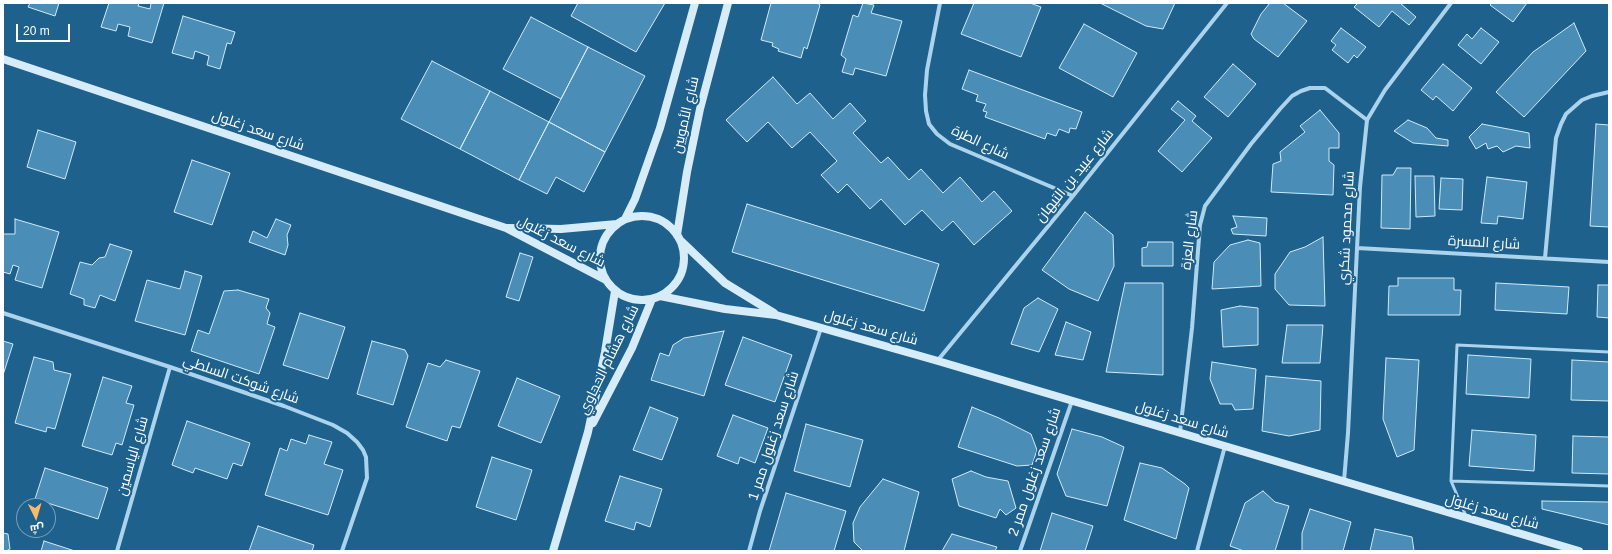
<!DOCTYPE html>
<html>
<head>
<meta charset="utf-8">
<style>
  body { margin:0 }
  #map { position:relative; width:1612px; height:554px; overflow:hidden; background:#1e618c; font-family:Helvetica,Cairo,sans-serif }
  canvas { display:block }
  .frame { position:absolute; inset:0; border:4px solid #fff; pointer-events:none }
  .north { position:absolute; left:16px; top:498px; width:40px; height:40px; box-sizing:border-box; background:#1e618c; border:1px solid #78a0ba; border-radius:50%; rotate:175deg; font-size:11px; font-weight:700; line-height:16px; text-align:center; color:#fff }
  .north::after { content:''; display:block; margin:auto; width:14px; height:18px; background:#fbb96a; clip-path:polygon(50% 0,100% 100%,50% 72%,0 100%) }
  .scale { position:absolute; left:16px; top:24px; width:54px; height:18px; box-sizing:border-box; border:2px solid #fff; border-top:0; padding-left:5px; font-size:12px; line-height:14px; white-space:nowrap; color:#fff; -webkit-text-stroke:3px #1e618c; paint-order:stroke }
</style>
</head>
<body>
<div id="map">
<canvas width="1612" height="554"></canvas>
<div class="frame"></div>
<div class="north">ش</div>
<div class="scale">20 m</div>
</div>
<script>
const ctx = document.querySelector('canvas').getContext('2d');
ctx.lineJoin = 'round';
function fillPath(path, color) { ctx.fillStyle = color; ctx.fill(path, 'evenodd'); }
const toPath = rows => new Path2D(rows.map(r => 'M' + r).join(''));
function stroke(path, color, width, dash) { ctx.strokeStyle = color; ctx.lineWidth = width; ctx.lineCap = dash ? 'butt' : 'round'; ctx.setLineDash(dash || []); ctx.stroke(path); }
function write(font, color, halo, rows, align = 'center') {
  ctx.font = font + ' Helvetica,Cairo,sans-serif'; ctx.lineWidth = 4; ctx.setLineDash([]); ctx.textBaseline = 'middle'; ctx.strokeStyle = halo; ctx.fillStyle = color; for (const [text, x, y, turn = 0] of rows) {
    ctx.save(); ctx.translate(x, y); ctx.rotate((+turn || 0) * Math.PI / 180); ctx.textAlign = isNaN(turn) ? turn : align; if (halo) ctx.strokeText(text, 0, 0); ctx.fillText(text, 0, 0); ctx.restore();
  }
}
const building = toPath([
  [30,3,59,3,55,16,28,7,30,3],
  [109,3,139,3,138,6,150,9,151,3,164,3,152,43,128,36,130,27,118,24,116,31,101,27,109,3],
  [578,3,665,3,636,52,571,16,578,3],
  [771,3,817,3,820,5,807,49,804,47,801,58,778,51,779,49,772,46,773,43,761,40,771,3],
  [863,3,874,5,871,13,902,21,886,76,855,68,853,75,842,72,846,59,841,55,853,15,858,17,863,3],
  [974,3,1030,3,1041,7,1021,57,961,34,974,3],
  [1100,3,1175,3,1163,29,1146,26,1100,3],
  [1270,3,1283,3,1307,21,1278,57,1254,39,1251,34,1261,14,1270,3],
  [1358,3,1400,3,1416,17,1409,25,1392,11,1379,27,1354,7,1358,3],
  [1492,3,1527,3,1513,22,1490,5,1492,3],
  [183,16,235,32,231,44,227,43,220,69,207,65,209,56,195,51,193,59,172,53,183,16],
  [531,17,588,47,561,99,503,69,531,17],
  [1574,23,1586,51,1524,117,1496,92,1533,52,1574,23],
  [1084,24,1137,53,1113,97,1059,68,1084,24],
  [1341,28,1366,47,1357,58,1354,55,1348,63,1332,50,1336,45,1331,41,1341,28],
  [1481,28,1499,42,1481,64,1458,45,1467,34,1472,39,1481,28],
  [588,47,645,76,605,152,549,122,588,47],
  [432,61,490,91,460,149,401,119,432,61],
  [1233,64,1256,84,1228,117,1204,97,1233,64],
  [1443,64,1472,88,1453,111,1436,96,1433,100,1421,90,1443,64],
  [969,70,1082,112,1076,129,1070,128,1069,133,1059,129,1056,136,1047,133,1045,139,985,117,987,112,983,111,986,104,976,101,978,95,962,89,969,70],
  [773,77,797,104,810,93,833,119,850,103,866,121,853,133,881,163,888,157,909,180,921,169,943,193,960,177,982,202,994,191,1012,211,974,245,953,221,942,231,922,210,905,225,881,199,870,209,847,184,838,193,821,175,837,161,810,132,792,148,768,122,747,142,726,120,773,77],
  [490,91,549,122,519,180,460,149,490,91],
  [1178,101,1196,116,1192,121,1212,138,1182,172,1158,151,1185,120,1171,109,1178,101],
  [1320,110,1339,133,1339,148,1329,148,1329,161,1334,165,1333,195,1271,192,1273,164,1281,161,1280,152,1305,132,1300,126,1320,110],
  [1408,120,1427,128,1436,138,1448,140,1448,146,1413,143,1394,131,1408,120],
  [549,122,605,152,584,192,556,177,547,194,519,180,549,122],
  [1482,124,1529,133,1530,148,1516,146,1503,152,1497,146,1488,149,1486,143,1476,149,1469,137,1482,124],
  [1596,124,1609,125,1609,227,1590,226,1596,124],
  [38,130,76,142,65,179,27,167,38,130],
  [192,160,230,173,212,225,174,212,192,160],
  [1397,168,1411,168,1410,229,1381,228,1382,175,1393,175,1397,168],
  [1415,176,1434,176,1435,216,1416,217,1415,176],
  [1487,177,1527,182,1523,219,1498,216,1497,224,1481,223,1487,177],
  [1441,178,1463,179,1462,210,1439,209,1441,178],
  [747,204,939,264,924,311,732,252,747,204],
  [1085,212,1113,235,1114,266,1098,301,1069,289,1042,270,1085,212],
  [1233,216,1267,218,1266,236,1233,234,1231,229,1237,227,1233,216],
  [15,219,59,232,42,288,15,280,19,267,13,265,10,274,3,272,3,234,15,234,15,219],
  [276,219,291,225,287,235,288,245,285,255,249,242,253,231,267,238,276,219],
  [1323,237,1325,306,1289,305,1275,289,1275,274,1290,252,1305,247,1323,237],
  [1248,240,1260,243,1261,286,1212,289,1214,262,1230,245,1248,240],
  [1148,242,1173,242,1173,266,1142,266,1142,248,1147,247,1148,242],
  [110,244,132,251,115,301,100,295,95,308,84,305,84,299,70,294,80,262,92,265,99,258,105,257,110,244],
  [520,253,533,257,519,301,506,297,520,253],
  [185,271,202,276,185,335,135,321,147,280,180,289,185,271],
  [1398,278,1454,278,1454,290,1461,290,1460,315,1388,315,1389,286,1398,286,1398,278],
  [1125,283,1163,283,1163,375,1106,372,1125,283],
  [1496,283,1569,287,1567,314,1495,310,1496,283],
  [1598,285,1609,285,1609,318,1597,317,1598,285],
  [238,290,269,299,266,308,270,313,267,324,275,327,259,374,191,351,198,330,209,334,224,291,238,290],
  [1038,298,1058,309,1039,352,1011,344,1024,308,1038,298],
  [1240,306,1258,308,1258,345,1223,347,1221,310,1240,306],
  [300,313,345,327,328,379,283,365,300,313],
  [1066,322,1091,332,1083,360,1055,355,1066,322],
  [1287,325,1323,325,1320,363,1282,363,1287,325],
  [724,331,704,396,651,380,660,353,669,356,673,345,684,338,724,331],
  [743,337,792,355,775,402,725,385,743,337],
  [3,341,13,344,3,375,3,341],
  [372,341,405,350,408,356,393,405,357,394,372,341],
  [1468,355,1531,359,1529,398,1466,394,1468,355],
  [34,357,53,362,54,370,71,374,55,429,47,427,46,432,15,423,34,357],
  [1386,358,1419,360,1414,450,1397,457,1383,419,1386,358],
  [446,360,480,371,460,428,452,426,447,441,406,427,428,363,440,367,446,360],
  [1572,360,1609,362,1609,401,1571,400,1572,360],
  [1212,362,1256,369,1253,409,1235,410,1232,404,1220,404,1210,379,1212,362],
  [1266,376,1321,381,1320,430,1289,436,1262,431,1266,376],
  [103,377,132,386,126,403,134,405,122,445,116,443,112,455,82,446,103,377],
  [517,378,560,396,541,443,498,426,517,378],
  [650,407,678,418,662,460,633,450,650,407],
  [972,407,999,418,1031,434,1037,450,1032,465,1017,466,958,447,972,407],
  [733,415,768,428,755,463,740,457,738,464,717,456,733,415],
  [187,421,250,443,242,466,233,463,227,479,195,468,193,473,172,465,187,421],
  [806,424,863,440,850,487,794,471,806,424],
  [1072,429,1102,437,1124,447,1107,506,1066,496,1057,474,1072,429],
  [1472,430,1536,435,1534,471,1469,466,1472,430],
  [309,435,332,442,324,464,343,470,328,515,265,495,280,448,287,451,291,439,306,444,309,435],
  [1573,436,1609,437,1609,474,1572,473,1573,436],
  [492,457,532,470,516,520,476,507,492,457],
  [1140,463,1162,468,1185,484,1189,488,1176,539,1124,520,1140,463],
  [45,468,108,488,98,519,35,499,45,468],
  [971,471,986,477,1008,481,1016,508,1006,515,1000,509,996,518,959,506,952,479,971,471],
  [620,476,662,489,650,527,636,522,634,530,605,521,620,476],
  [883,479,919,492,904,551,863,551,854,542,853,523,860,507,883,479],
  [1263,491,1275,502,1289,506,1275,551,1244,551,1230,546,1245,503,1263,491],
  [786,493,846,511,834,551,769,551,786,493],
  [1542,501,1609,502,1609,525,1542,509,1542,501],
  [1310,509,1351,522,1343,551,1302,551,1302,533,1310,509],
  [1052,513,1093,526,1085,551,1040,551,1052,513],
  [258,526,314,545,312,551,249,551,258,526],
  [1375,529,1412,537,1414,551,1370,551,1375,529],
  [3,531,3,533,8,534,10,549,6,551,3,551,3,531],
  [952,534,997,547,995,551,942,551,952,534],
  [44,541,75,551,41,551,44,541]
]);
fillPath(building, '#4a8db6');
stroke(building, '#d0eaf9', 1);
stroke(toPath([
  [1451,481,1609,486],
  [1466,516,1451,481,1457,345,1609,352]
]), '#abd3ec', 3);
stroke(toPath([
  [940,3,927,70,925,95,926,111,929,124,937,134,950,144,1073,196],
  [1357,248,1609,262],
  [1545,258,1556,138,1561,124,1566,114,1582,100,1592,96,1609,92],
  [3,313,170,367,284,406,333,425,347,433,357,442,363,450,366,457,367,478,342,551],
  [938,360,1073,196,1227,3],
  [1180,432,1192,328,1200,225,1205,206,1251,144,1280,109,1292,96,1301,91,1310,88,1325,88,1367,120],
  [1344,481,1348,433,1360,187,1367,120,1385,90,1451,3],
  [117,551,170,367],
  [749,551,760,511,821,328],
  [1020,551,1072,401],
  [1197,551,1225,446]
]), '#abd3ec', 4);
stroke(toPath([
  [3,59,506,228,604,279],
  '600 258a42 42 0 1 1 84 0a42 42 0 1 1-84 0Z',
  [625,219,635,199,660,128,695,3],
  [508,228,561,229,617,224],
  [677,235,687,172,700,109,728,3],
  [681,241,725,283,774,313],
  [660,296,725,309,776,315,938,361,1579,551],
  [593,423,632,348,652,299],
  [553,551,588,432,605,352,615,291]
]), '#d7ecf9', 8);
write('14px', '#fff', '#1e618c', [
  ["شارع الأمويين",686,115,-77],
  ["شارع سعد زغلول",258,131,19],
  ["شارع الطرة",980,143,25],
  ["شارع عبيد بن التيهان",1075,176,-51],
  ["شارع محمود شكري",1347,228,-87],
  ["شارع العزة",1190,240,-83],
  ["شارع سعد زغلول",561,242,27],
  ["شارع المسرة",1484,243,3],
  ["شارع سعد زغلول",871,328,16],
  ["شارع هشام الحجاوي",609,360,-64],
  ["شارع شوكت السلطي",241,380,19],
  ["شارع سعد زغلول",1182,420,17],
  ["شارع سعد زغلول ممر 1",774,436,-72],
  ["شارع الياسمين",133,456,-74],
  ["شارع سعد زغلول ممر 2",1035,472,-71],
  ["شارع سعد زغلول",1492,512,16]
]);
</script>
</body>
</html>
